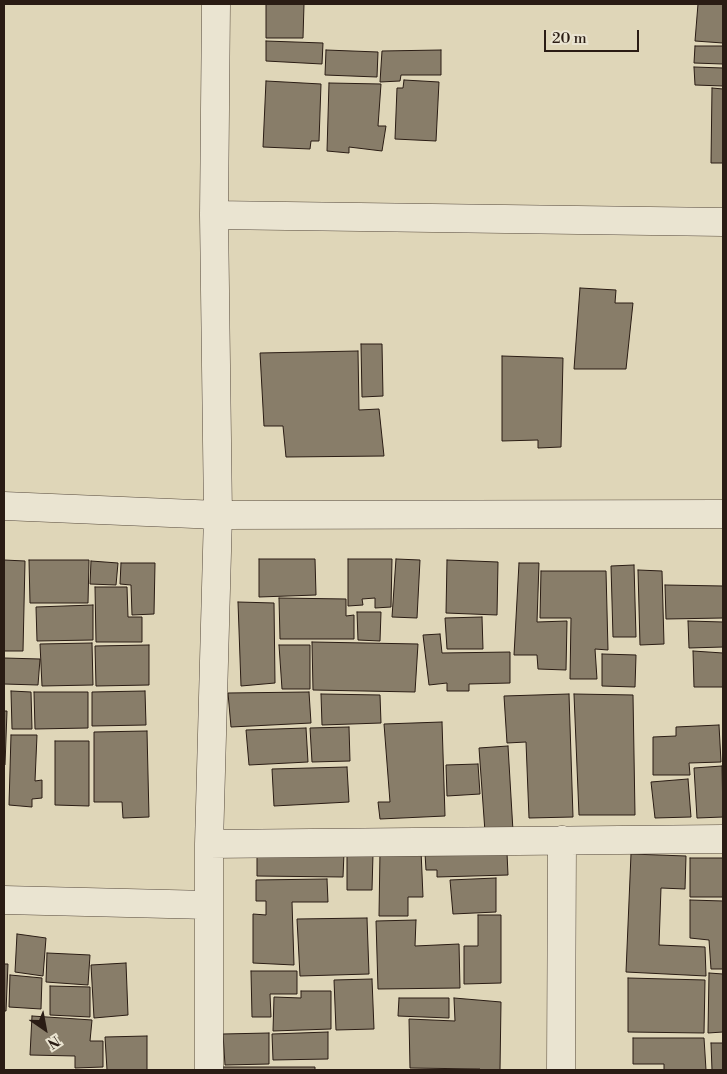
<!DOCTYPE html>
<html>
<head>
<meta charset="utf-8">
<style>
  body { margin:0 }
  #map { position:relative; width:727px; height:1074px; overflow:hidden; background:#dfd6b8; font-family:"Libre Bodoni",serif }
  canvas { display:block }
  .frame { position:absolute; inset:0; border:5px solid #2a1c14; pointer-events:none }
  .north { position:absolute; left:20px; top:1004px; width:50px; height:50px; -webkit-text-stroke:4px #eae4d1; paint-order:stroke; rotate:147deg; font-size:14px; font-weight:700; line-height:20px; text-align:center; color:#2a1c14 }
  .north::after { content:''; display:block; margin:auto; width:18px; height:22px; background:#2a1c14; clip-path:polygon(50% 0,100% 100%,50% 72%,0 100%) }
  .scale { position:absolute; left:544px; top:30px; width:95px; height:22px; box-sizing:border-box; border:2px solid #2a1c14; border-top:0; padding-left:6px; font-size:15px; line-height:18px; white-space:nowrap; color:#2a1c14; -webkit-text-stroke:4px #eae4d1; paint-order:stroke }
</style>
</head>
<body>
<div id="map">
<canvas width="727" height="1074"></canvas>
<div class="frame"></div>
<div class="north">N</div>
<div class="scale">20 m</div>
</div>
<script>
const ctx = document.querySelector('canvas').getContext('2d');
ctx.lineJoin = 'round';
function fillPath(path, color) { ctx.fillStyle = color; ctx.fill(path, 'evenodd'); }
const toPath = rows => new Path2D(rows.map(r => 'M' + r).join(''));
function stroke(path, color, width, dash) { ctx.strokeStyle = color; ctx.lineWidth = width; ctx.lineCap = dash ? 'butt' : 'round'; ctx.setLineDash(dash || []); ctx.stroke(path); }
const building = toPath([
  [266,4,304,4,303,38,266,38,266,4],
  [698,4,723,4,723,43,695,41,698,4],
  [266,41,323,43,322,64,266,61,266,41],
  [695,46,723,46,723,64,694,63,695,46],
  [326,50,378,52,377,77,325,75,326,50],
  [441,50,441,75,401,75,400,81,380,82,382,51,441,50],
  [694,67,723,68,723,86,695,85,694,67],
  [404,80,439,82,436,141,395,139,397,88,403,88,404,80],
  [266,81,321,84,319,141,311,141,310,149,263,147,266,81],
  [329,83,381,84,378,126,386,126,382,151,349,147,349,153,327,151,329,83],
  [712,88,723,89,723,163,711,163,712,88],
  [580,288,616,290,615,303,633,303,626,369,574,369,580,288],
  [361,344,382,344,383,396,362,397,361,344],
  [358,351,359,410,379,409,384,456,286,457,283,426,264,426,260,353,358,351],
  [502,356,563,358,561,447,538,448,538,440,502,441,502,356],
  [259,559,315,559,316,595,259,597,259,559],
  [348,559,392,559,391,607,375,608,375,598,362,599,363,605,348,606,348,559],
  [396,559,420,560,417,618,392,617,396,559],
  [4,560,25,561,23,651,4,651,4,560],
  [29,560,89,560,88,603,30,603,29,560],
  [447,560,498,562,497,615,446,613,447,560],
  [91,561,118,563,116,585,90,584,91,561],
  [121,563,155,563,154,614,132,615,131,585,120,584,121,563],
  [519,563,539,563,537,622,567,621,566,670,538,669,537,655,514,655,519,563],
  [634,565,636,637,613,637,611,566,634,565],
  [638,570,662,571,664,644,640,645,638,570],
  [541,571,606,571,608,650,595,649,597,679,570,679,571,618,540,618,541,571],
  [665,585,723,586,723,618,666,619,665,585],
  [95,587,127,587,128,617,142,617,142,642,96,642,95,587],
  [279,598,346,599,346,616,354,615,354,639,280,639,279,598],
  [238,602,274,603,275,683,241,686,238,602],
  [93,605,93,640,37,641,36,607,93,605],
  [357,612,381,612,380,641,358,640,357,612],
  [482,617,483,649,447,649,445,618,482,617],
  [688,621,723,622,723,647,689,648,688,621],
  [440,634,442,653,510,652,510,683,469,684,469,691,447,691,447,683,429,685,423,635,440,634],
  [312,642,418,644,415,692,313,690,312,642],
  [92,643,93,685,42,686,40,644,92,643],
  [149,645,149,685,96,686,95,646,149,645],
  [279,645,310,645,310,689,282,689,279,645],
  [693,651,723,653,723,687,694,687,693,651],
  [602,654,636,655,635,687,602,686,602,654],
  [4,658,40,659,38,685,4,684,4,658],
  [11,691,31,692,32,729,12,729,11,691],
  [145,691,146,725,92,726,92,692,145,691],
  [34,692,88,692,88,728,35,729,34,692],
  [309,692,311,723,231,727,228,693,309,692],
  [321,694,380,695,381,723,322,725,321,694],
  [569,694,573,817,529,818,526,742,507,743,504,696,569,694],
  [574,694,633,695,635,815,579,815,574,694],
  [4,711,7,711,5,765,4,765,4,711],
  [442,722,445,816,380,819,378,802,390,802,384,724,442,722],
  [719,725,721,762,689,763,690,775,653,775,653,737,676,736,676,727,719,725],
  [349,727,350,761,312,762,310,728,349,727],
  [306,728,308,762,249,765,246,730,306,728],
  [147,731,149,817,123,818,122,802,94,802,94,732,147,731],
  [11,735,37,735,35,781,42,780,42,798,32,799,32,807,9,805,11,735],
  [55,741,89,741,89,806,55,805,55,741],
  [508,746,513,831,485,832,479,748,508,746],
  [478,764,480,794,447,796,446,765,478,764],
  [722,766,723,817,697,818,694,768,722,766],
  [347,767,349,802,274,806,272,769,347,767],
  [688,779,691,817,655,818,651,782,688,779],
  [421,850,423,897,408,897,408,916,379,916,380,851,421,850],
  [257,853,344,853,343,877,257,876,257,853],
  [425,853,507,853,508,875,437,877,437,870,426,870,425,853],
  [347,854,373,854,372,890,347,890,347,854],
  [631,854,686,856,685,889,661,888,659,945,705,947,706,976,626,972,631,854],
  [690,858,723,858,723,897,690,897,690,858],
  [496,878,496,912,453,914,450,880,496,878],
  [327,879,328,902,292,902,294,965,253,963,253,914,266,915,266,901,256,901,256,880,327,879],
  [690,900,723,901,723,969,711,969,709,940,690,938,690,900],
  [478,915,501,915,501,983,464,984,464,946,478,946,478,915],
  [367,918,369,974,300,976,297,919,367,918],
  [416,920,415,946,459,944,460,988,378,989,376,921,416,920],
  [17,934,46,938,43,976,15,972,17,934],
  [47,953,90,955,88,985,46,982,47,953],
  [126,963,128,1015,94,1018,91,965,126,963],
  [4,964,8,964,6,1011,4,1011,4,964],
  [251,971,297,971,297,994,270,994,271,1017,252,1017,251,971],
  [709,973,723,974,723,1032,708,1033,709,973],
  [10,975,42,978,41,1009,9,1007,10,975],
  [628,978,705,980,704,1033,628,1032,628,978],
  [372,979,374,1029,336,1030,334,980,372,979],
  [50,986,90,987,90,1017,50,1015,50,986],
  [301,991,331,991,331,1029,273,1031,274,997,301,998,301,991],
  [399,998,449,998,449,1018,398,1016,399,998],
  [454,998,501,1002,500,1070,480,1070,480,1069,410,1068,409,1019,455,1021,454,998],
  [32,1016,92,1020,90,1041,103,1041,103,1067,75,1068,75,1056,30,1055,32,1016],
  [328,1032,328,1059,273,1060,272,1034,328,1032],
  [269,1033,269,1064,225,1065,223,1034,269,1033],
  [147,1036,147,1070,107,1070,105,1037,147,1036],
  [633,1038,704,1038,706,1070,664,1070,664,1064,633,1064,633,1038],
  [711,1043,723,1043,723,1070,712,1070,711,1043],
  [222,1067,315,1067,315,1070,222,1070,222,1067]
]);
fillPath(building, '#887d69');
stroke(building, '#2a1c14', 1);
const minor = toPath([
  [214,215,723,222],
  [4,506,218,515,723,514],
  [209,844,723,839],
  [4,900,209,905],
  [209,1070,209,844,218,515,214,215,216,4],
  [561,1070,562,840]
]);
stroke(minor, '#574a3d', 29);
stroke(minor, '#eae4d1', 28);
</script>
</body>
</html>
